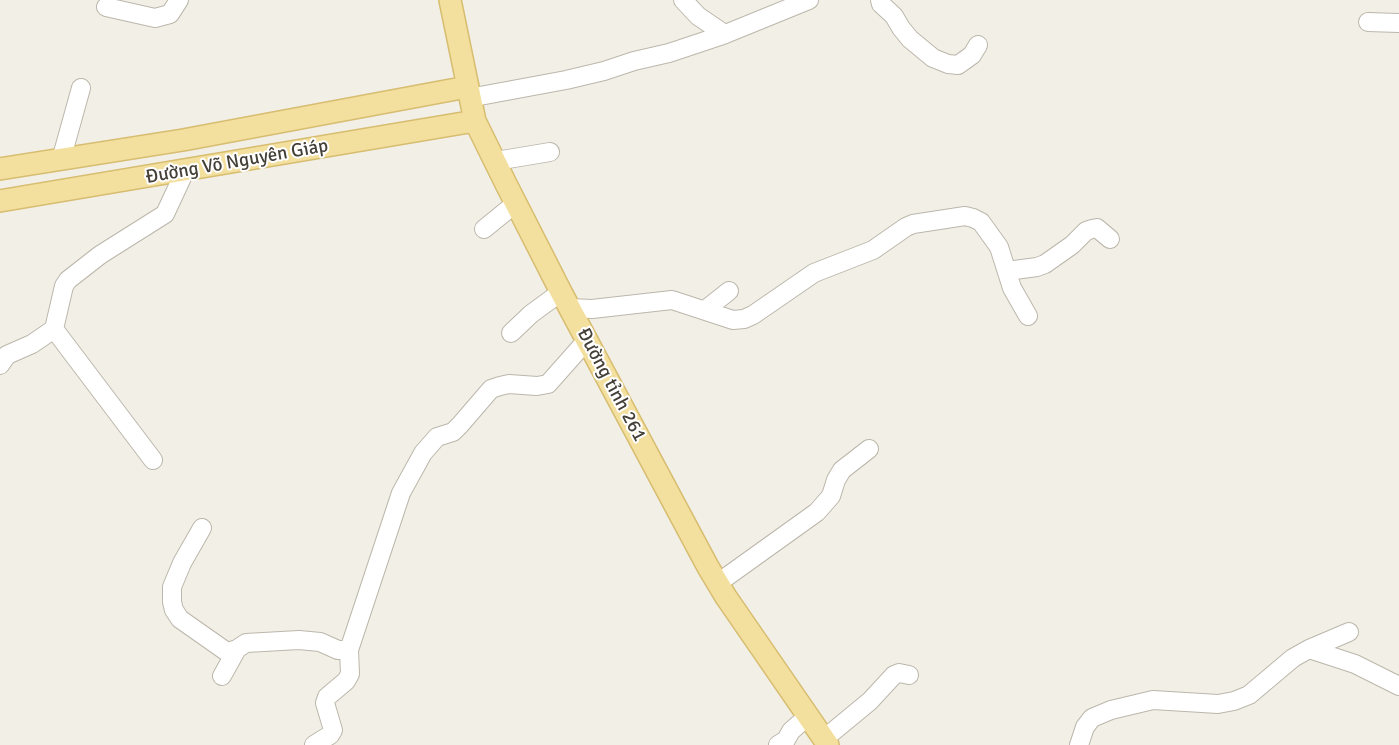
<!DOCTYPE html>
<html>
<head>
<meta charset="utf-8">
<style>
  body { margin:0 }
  canvas { display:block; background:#f2efe7 }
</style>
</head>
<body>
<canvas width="1399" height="745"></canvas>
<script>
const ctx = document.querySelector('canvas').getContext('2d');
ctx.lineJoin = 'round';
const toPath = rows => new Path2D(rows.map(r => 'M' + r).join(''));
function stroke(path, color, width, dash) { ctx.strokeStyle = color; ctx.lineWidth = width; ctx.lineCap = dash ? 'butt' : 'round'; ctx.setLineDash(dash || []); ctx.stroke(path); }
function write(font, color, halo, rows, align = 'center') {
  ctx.font = font + ' Signika,sans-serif'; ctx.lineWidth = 4; ctx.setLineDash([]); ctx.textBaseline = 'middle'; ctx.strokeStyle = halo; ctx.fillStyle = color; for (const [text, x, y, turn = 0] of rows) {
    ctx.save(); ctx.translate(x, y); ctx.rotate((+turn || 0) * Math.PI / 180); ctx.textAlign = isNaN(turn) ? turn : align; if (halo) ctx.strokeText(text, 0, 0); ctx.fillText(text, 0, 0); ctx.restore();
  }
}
const minor = toPath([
  [683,0,698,16,720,31,723,35],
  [880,0,881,4,894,16,901,28,910,39,933,58,948,64,958,65,972,55,978,45],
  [106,7,155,18,170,14,179,0],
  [1368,22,1399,23],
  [469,98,566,80,604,71,634,61,669,53,723,35,809,0],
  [61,160,81,88],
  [496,161,550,152],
  [484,229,516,203],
  [1007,271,1037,267,1045,264,1072,245,1086,231,1092,229,1097,228,1110,239],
  [570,308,592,309,672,300,733,320,744,319,753,315,814,273,873,250,906,227,913,224,965,216,973,218,981,222,999,247,1012,288,1028,316],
  [705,310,729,291],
  [54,329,153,460],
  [511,333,531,314,561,292],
  [0,365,7,355,32,344,54,329,64,286,68,280,100,255,165,214,185,171],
  [202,528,182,563,172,587,172,602,174,610,180,619,227,652,237,649,246,643,299,640,320,642,338,650,349,650],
  [718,583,817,512,831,496,836,480,842,470,869,449],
  [1309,649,1355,664,1399,686],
  [222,676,237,649],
  [824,739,870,701,894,675,899,673,909,675],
  [314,745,330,735,333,730,325,703,327,697,346,681,350,674,349,650,401,493,423,453,437,437,453,432,460,425,491,389,500,386,509,384,537,386,548,384,587,340],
  [778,745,786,740,791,731,808,716],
  [1079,745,1085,727,1092,718,1111,710,1153,700,1218,704,1234,701,1249,695,1293,658,1309,649,1349,632]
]);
const major = toPath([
  [450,0,475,121,506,184,561,292,708,567,726,597,828,745],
  [0,169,183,140,467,87],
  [0,201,475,121]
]);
stroke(minor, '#bcb7ab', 20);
stroke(major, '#d7bd70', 24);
stroke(minor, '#fff', 18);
stroke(major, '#f3df9e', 21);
write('19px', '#443f37', '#fff', [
  ["Đường Võ Nguyên Giáp",237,162,-10],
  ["Đường tỉnh 261",611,385,62]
]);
</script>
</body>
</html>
